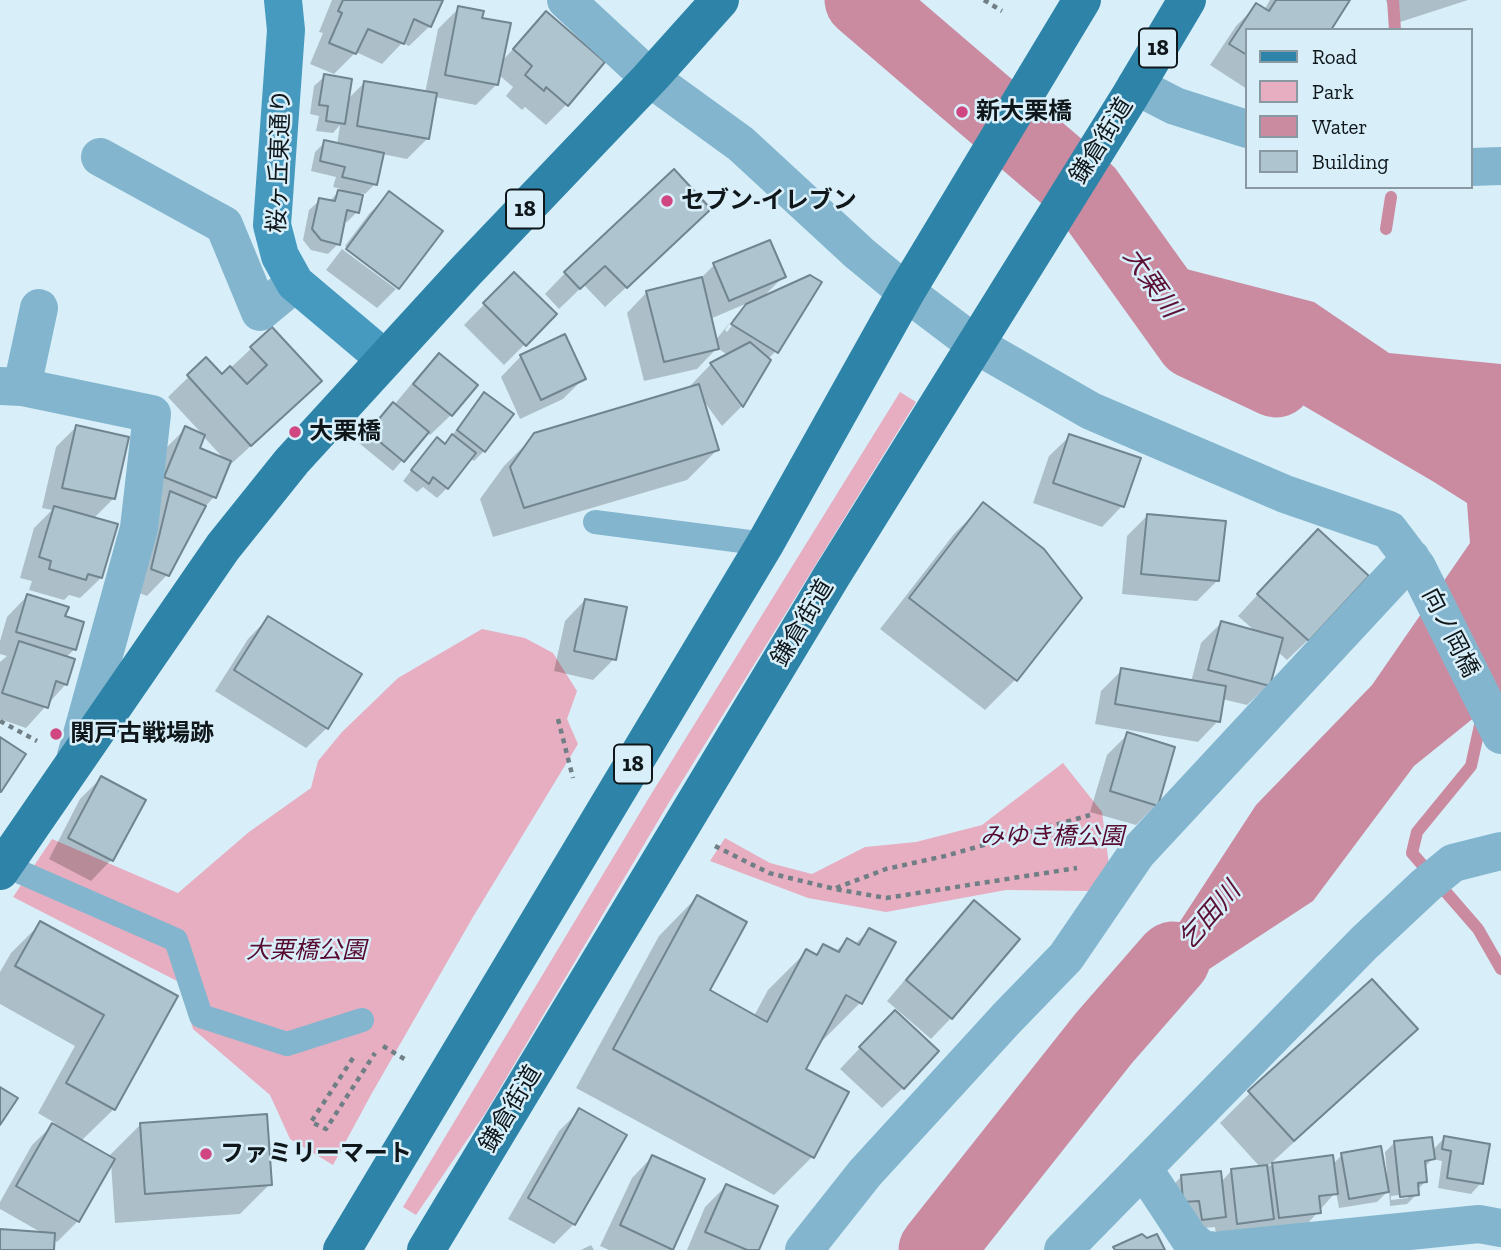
<!DOCTYPE html>
<html>
<head>
<meta charset="utf-8">
<style>
  body { margin:0 }
  #map { position:relative; width:1501px; height:1250px; overflow:hidden; background:#d8effa; font-family:"Zilla Slab",serif }
  canvas { display:block }
  .legend { position:absolute; left:1245px; top:28px; width:228px; height:161px; box-sizing:border-box; background:#d8effa; border:2px solid #8899a1; margin:0; padding:9px 12px; list-style:none; font-size:21px; color:#0f171b }
  .legend li { display:flex; align-items:center; gap:14px; height:35px }
  .legend b { width:35px; border:2px solid #8899a1 }
</style>
</head>
<body>
<div id="map">
<canvas width="1501" height="1250"></canvas>
<ul class="legend">
<li><b style="height:9px;background:#2e84a8"></b>Road</li>
<li><b style="height:19px;background:#e6aec0"></b>Park</li>
<li><b style="height:19px;background:#ca8ba0"></b>Water</li>
<li><b style="height:19px;background:#aec4cf"></b>Building</li>
</ul>
</div>
<script>
const ctx = document.querySelector('canvas').getContext('2d');
ctx.lineJoin = 'round';
function fillPath(path, color) { ctx.fillStyle = color; ctx.fill(path, 'evenodd'); }
const toPath = rows => new Path2D(rows.map(r => 'M' + r).join(''));
function stroke(path, color, width, dash) { ctx.strokeStyle = color; ctx.lineWidth = width; ctx.lineCap = dash ? 'butt' : 'round'; ctx.setLineDash(dash || []); ctx.stroke(path); }
function write(font, color, halo, rows, align = 'center') {
  ctx.font = font + ' "Zilla Slab","Noto Sans JP",serif'; ctx.lineWidth = 5; ctx.setLineDash([]); ctx.textBaseline = 'middle'; ctx.strokeStyle = halo; ctx.fillStyle = color; for (const [text, x, y, turn = 0] of rows) {
    ctx.save(); ctx.translate(x, y); ctx.rotate((+turn || 0) * Math.PI / 180); ctx.textAlign = isNaN(turn) ? turn : align; if (halo) ctx.strokeText(text, 0, 0); ctx.fillText(text, 0, 0); ctx.restore();
  }
}
fillPath(toPath([
  [900,392,916,402,668,804,486,1112,416,1215,403,1207,650,796],
  [482,629,525,638,553,653,577,691,567,719,578,744,473,917,372,1093,333,1165,290,1139,270,1095,193,1029,179,982,13,897,52,839,178,893,249,832,311,788,318,761,342,732,398,678],
  [1063,763,1102,812,1109,865,1093,891,1006,890,886,912,808,898,710,861,725,838,770,863,812,874,865,847,916,842,982,825]
]), '#e6aec0');
fillPath(toPath([
  [1132,255,1314,302,1389,353,1501,364,1501,696,1414,766,1313,901,1104,1038,1256,805,1372,685,1470,543,1467,503,1434,482,1193,341]
]), '#ca8ba0');
fillPath(toPath([
  [332,0,441,0,430,26,409,46,402,43,382,64,356,52,334,74,310,64,323,33,319,32],
  [1270,0,1348,0,1247,30,1247,89,1210,65,1236,26,1257,5,1264,10],
  [1386,0,1468,0,1394,24],
  [459,8,480,19,501,62,546,14,567,104,546,125,525,107,522,110,506,96,513,87,499,75,497,84,476,105,435,97,428,138,407,159,382,154,375,184,365,194,361,193,357,212,347,222,343,221,338,244,328,254,311,250,303,240,309,210,320,200,329,202,341,189,333,187,336,177,311,171,315,152,325,142,337,145,340,125,333,133,316,131,319,116,310,114,314,86,325,76,346,101,364,83,425,93,438,29],
  [389,193,440,232,397,288,397,286,345,246,369,214],
  [689,229,605,307,584,285,559,309,545,294,565,273],
  [342,249,396,289,377,308,326,270],
  [714,265,784,276,761,299,776,351,768,359,742,406,722,426,703,400,717,450,687,480,493,537,480,499,504,466,535,435,693,387,691,385,711,364,728,355,717,348,697,369,644,381,627,313,647,292,700,279],
  [750,302,732,320,736,320,727,332,725,330,731,321,715,341,710,319],
  [514,274,555,314,504,365,464,325],
  [272,329,299,402,230,465,228,464,214,497,203,509,167,575,147,596,132,590,165,449,186,428,203,435,168,397,206,360,222,376],
  [203,436,226,461,197,449],
  [439,355,451,415,430,435,427,432,393,471,359,443,383,414,394,405,419,375],
  [521,356,584,378,563,399,520,419,501,377],
  [484,395,484,451,474,461,470,458,447,488,437,498,423,487,417,492,403,481,427,450,437,440,444,445,448,441,474,405],
  [76,427,113,499,93,519,101,578,80,598,69,595,64,600,29,590,32,581,20,578,34,528,52,510,42,508,56,447],
  [1070,436,1122,506,1102,527,1033,503,1049,456],
  [984,504,1079,598,1015,680,985,710,880,629,954,534],
  [1148,515,1218,580,1197,601,1122,594,1127,536],
  [1297,552,1308,640,1287,660,1277,651,1268,685,1247,705,1222,699,1218,721,1198,742,1095,724,1101,691,1122,670,1191,682,1201,643,1221,623,1256,632,1238,616],
  [27,596,63,618,75,649,65,658,66,684,26,728,0,719,0,662,7,656,0,654,0,641,7,617],
  [585,600,614,659,593,680,554,671,565,621],
  [268,618,327,728,306,748,215,691,248,639],
  [1128,734,1156,805,1136,825,1090,812,1107,755],
  [101,778,143,801,111,860,91,881,49,859,80,799],
  [697,897,708,991,754,1016,768,990,806,952,814,956,824,946,835,952,847,940,855,944,869,930,860,1003,822,1041,820,1040,804,1069,812,1157,774,1195,576,1088,659,936],
  [974,902,951,1018,931,1039,887,1001,953,923],
  [41,923,176,997,114,1109,81,1141,110,1158,110,1155,140,1125,270,1184,240,1214,115,1223,111,1163,78,1221,57,1242,53,1239,52,1250,0,1250,0,1231,44,1234,0,1209,0,1202,32,1145,55,1123,38,1113,75,1046,0,1004,0,972,11,953],
  [1415,1029,1385,1059,1268,1166,1331,1157,1332,1165,1342,1155,1384,1174,1387,1173,1385,1152,1395,1142,1432,1151,1444,1138,1481,1183,1471,1194,1438,1188,1442,1161,1432,1159,1424,1168,1425,1182,1417,1190,1417,1194,1407,1204,1390,1206,1389,1190,1377,1202,1339,1208,1336,1192,1299,1233,1217,1243,1215,1227,1192,1229,1171,1187,1181,1177,1221,1182,1231,1171,1261,1168,1220,1123,1250,1093],
  [1408,1194,1408,1198,1391,1200,1391,1196],
  [874,1033,903,1088,882,1108,840,1069],
  [579,1111,574,1224,554,1244,508,1219,559,1131],
  [652,1157,672,1249,670,1250,609,1250,600,1246,632,1178],
  [726,1186,757,1250,687,1250,705,1207],
  [591,1245,594,1250,581,1250]
]), '#0003');
stroke(toPath([
  [1393,0,1395,30],
  [1386,229,1391,197],
  [1482,716,1471,766,1417,832,1412,853,1478,929,1501,969]
]), '#ca8ba0', 12);
stroke(toPath([
  [862,0,1087,193,1193,341,1276,380],
  [936,1250,1104,1038,1173,959]
]), '#ca8ba0', 75);
const building = toPath([
  [343,0,443,0,431,27,414,19,404,44,368,29,356,54,329,43,342,13,338,11,343,0],
  [1276,0,1350,0,1331,30,1247,30,1247,55,1229,44,1256,3,1269,11,1276,0],
  [458,6,484,11,482,18,511,23,498,85,445,75,458,6],
  [546,11,605,62,568,106,546,87,544,91,525,75,532,66,513,49,546,11],
  [324,74,352,79,345,124,326,121,328,106,319,105,324,74],
  [364,81,437,93,429,139,357,126,364,81],
  [324,140,384,153,377,185,342,177,345,167,320,161,324,140],
  [674,169,711,209,627,288,605,266,580,289,564,272,674,169],
  [338,190,363,195,359,213,347,210,340,245,321,240,312,229,319,198,335,201,338,190],
  [389,191,443,231,399,289,346,249,389,191],
  [770,240,786,277,729,301,713,263,770,240],
  [514,272,557,314,526,346,483,303,514,272],
  [810,275,822,282,778,353,731,324,746,304,810,275],
  [702,277,719,349,664,362,646,291,702,277],
  [272,327,322,381,251,446,187,375,206,357,222,374,230,366,247,384,267,365,250,347,272,327],
  [565,334,586,379,541,400,520,355,565,334],
  [750,342,771,360,743,407,710,363,750,342],
  [439,353,478,385,452,416,413,384,439,353],
  [699,384,719,450,524,508,510,467,534,433,699,384],
  [484,392,514,414,485,452,457,430,484,392],
  [393,402,429,432,404,462,368,432,393,402],
  [76,425,129,437,115,499,62,488,76,425],
  [185,426,205,435,200,448,231,461,216,498,164,477,185,426],
  [452,434,476,453,448,489,433,477,429,484,411,470,437,437,445,444,452,434],
  [1069,434,1141,458,1124,507,1053,483,1069,434],
  [170,491,206,506,169,576,151,569,170,491],
  [983,502,1044,549,1082,598,1017,681,909,598,983,502],
  [54,506,118,524,102,578,88,574,86,580,49,569,51,561,39,557,54,506],
  [1147,514,1226,521,1219,581,1141,574,1147,514],
  [1318,529,1369,576,1309,641,1257,594,1318,529],
  [27,594,69,607,65,616,84,622,76,650,16,632,27,594],
  [585,599,627,607,616,660,574,651,585,599],
  [268,616,362,674,328,729,234,670,268,616],
  [1221,621,1283,638,1270,686,1208,670,1221,621],
  [19,641,75,659,67,685,56,681,48,708,2,693,19,641],
  [1121,668,1226,686,1220,722,1115,704,1121,668],
  [1127,732,1175,747,1158,806,1110,791,1127,732],
  [0,737,26,754,1,792,0,792,0,737],
  [101,776,146,800,113,861,68,838,101,776],
  [697,895,747,922,710,990,767,1022,806,949,817,955,823,944,839,952,847,938,859,945,869,928,896,942,862,1004,846,995,806,1069,849,1092,814,1158,613,1049,697,895],
  [974,900,1020,939,952,1019,906,980,974,900],
  [40,921,178,996,115,1110,66,1083,104,1015,15,966,40,921],
  [1372,979,1418,1029,1294,1141,1248,1091,1372,979],
  [895,1010,939,1051,904,1089,859,1047,895,1010],
  [0,1087,18,1098,0,1125,0,1087],
  [579,1108,627,1135,575,1225,528,1198,579,1108],
  [267,1114,272,1185,145,1194,140,1123,267,1114],
  [52,1123,115,1159,79,1222,16,1186,52,1123],
  [1444,1136,1490,1144,1483,1184,1447,1178,1451,1151,1442,1149,1444,1136],
  [1432,1137,1435,1159,1425,1161,1427,1182,1418,1183,1419,1195,1400,1197,1394,1141,1432,1137],
  [1381,1146,1389,1192,1349,1199,1341,1153,1381,1146],
  [652,1155,705,1179,673,1250,620,1225,652,1155],
  [1333,1155,1338,1194,1319,1196,1321,1213,1279,1218,1272,1163,1333,1155],
  [1267,1165,1274,1219,1237,1224,1231,1169,1267,1165],
  [1221,1171,1226,1217,1202,1220,1199,1201,1183,1202,1181,1175,1221,1171],
  [726,1184,778,1206,759,1250,747,1250,705,1232,726,1184],
  [0,1229,55,1233,54,1250,0,1250,0,1229],
  [1142,1234,1147,1238,1157,1234,1165,1250,1115,1250,1113,1247,1142,1234]
]);
fillPath(building, '#aec4cf');
stroke(building, '#718590', 2);
stroke(toPath([
  [984,0,1002,11],
  [558,719,573,778],
  [0,721,37,741],
  [715,846,769,873,835,889,886,898,1077,868],
  [836,888,886,869,945,856,1090,815],
  [383,1046,406,1060],
  [353,1058,311,1122,326,1129,375,1053]
]), '#707f86', 4.5, [5, 5]);
stroke(toPath([
  [595,522,765,544],
  [4,865,176,940,201,1016,287,1044,362,1020]
]), '#83b6ce', 24);
stroke(toPath([
  [566,0,650,78,741,144,859,253,906,292,976,345,1091,411,1285,494,1389,530,1417,567,1501,735],
  [1136,86,1175,106,1247,129],
  [100,157,224,225,260,312,295,283],
  [1471,167,1501,166],
  [0,386,22,387,152,414,139,528,76,756],
  [22,387,39,308],
  [1143,1168,1189,1238,1203,1250,1210,1250],
  [804,1250,865,1173,1006,1019,1066,957,1137,853,1411,558],
  [1063,1250,1364,943,1426,885,1453,863,1501,851],
  [1222,1250,1479,1224,1501,1228]
]), '#83b6ce', 38);
stroke(toPath([
  [283,0,286,30,272,225,280,256,295,283,385,359]
]), '#479abf', 38);
stroke(toPath([
  [0,871,223,547,292,461,465,272,650,78,720,0],
  [342,1250,765,544,906,292,1082,0],
  [426,1250,831,577,1130,96,1187,0]
]), '#2e84a8', 38);
for (const [x, y, r, color] of [
  [962,112,7,"#cf4681"],
  [667,201,7,"#cf4681"],
  [295,432,7,"#cf4681"],
  [56,734,7,"#cf4681"],
  [206,1154,7,"#cf4681"]
]) { const dot = new Path2D(); dot.arc(x, y, r, 0, 2 * Math.PI); ctx.fillStyle = color; ctx.fill(dot); stroke(dot, '#d8effa', 2.5); }
for (const [x, y, w] of [
  [1158,48,38],
  [525,209,38],
  [633,764,38]
]) { const box = new Path2D(); box.roundRect(x - w / 2, y - 19.5, w, 39, 5); ctx.fillStyle = '#d8effa'; ctx.fill(box); stroke(box, '#0f171b', 2); }
write('bold 23px', '#0f171b', null, [
  ["18",1158,48],
  ["18",525,209],
  ["18",633,764]
]);
write('bold 24px', '#0f171b', '#d8effa', [
  ["新大栗橋",976,112],
  ["セブン-イレブン",681,201],
  ["大栗橋",309,432],
  ["関戸古戦場跡",70,734],
  ["ファミリーマート",220,1154]
], 'left');
write('24px', '#0f171b', '#d8effa', [
  ["鎌倉街道",1102,141,-58],
  ["桜ヶ丘東通り",280,161,-88],
  ["鎌倉街道",803,623,-59],
  ["向ノ岡橋",1450,633,63],
  ["鎌倉街道",511,1109,-59]
]);
write('italic 24px', '#580b30', '#d8effa', [
  ["みゆき橋公園",1052,837],
  ["大栗橋公園",306,951]
]);
write('italic 26px', '#5c1034', '#d8effa', [
  ["大栗川",1151,283,55],
  ["乞田川",1210,916,-49]
]);
</script>
</body>
</html>
